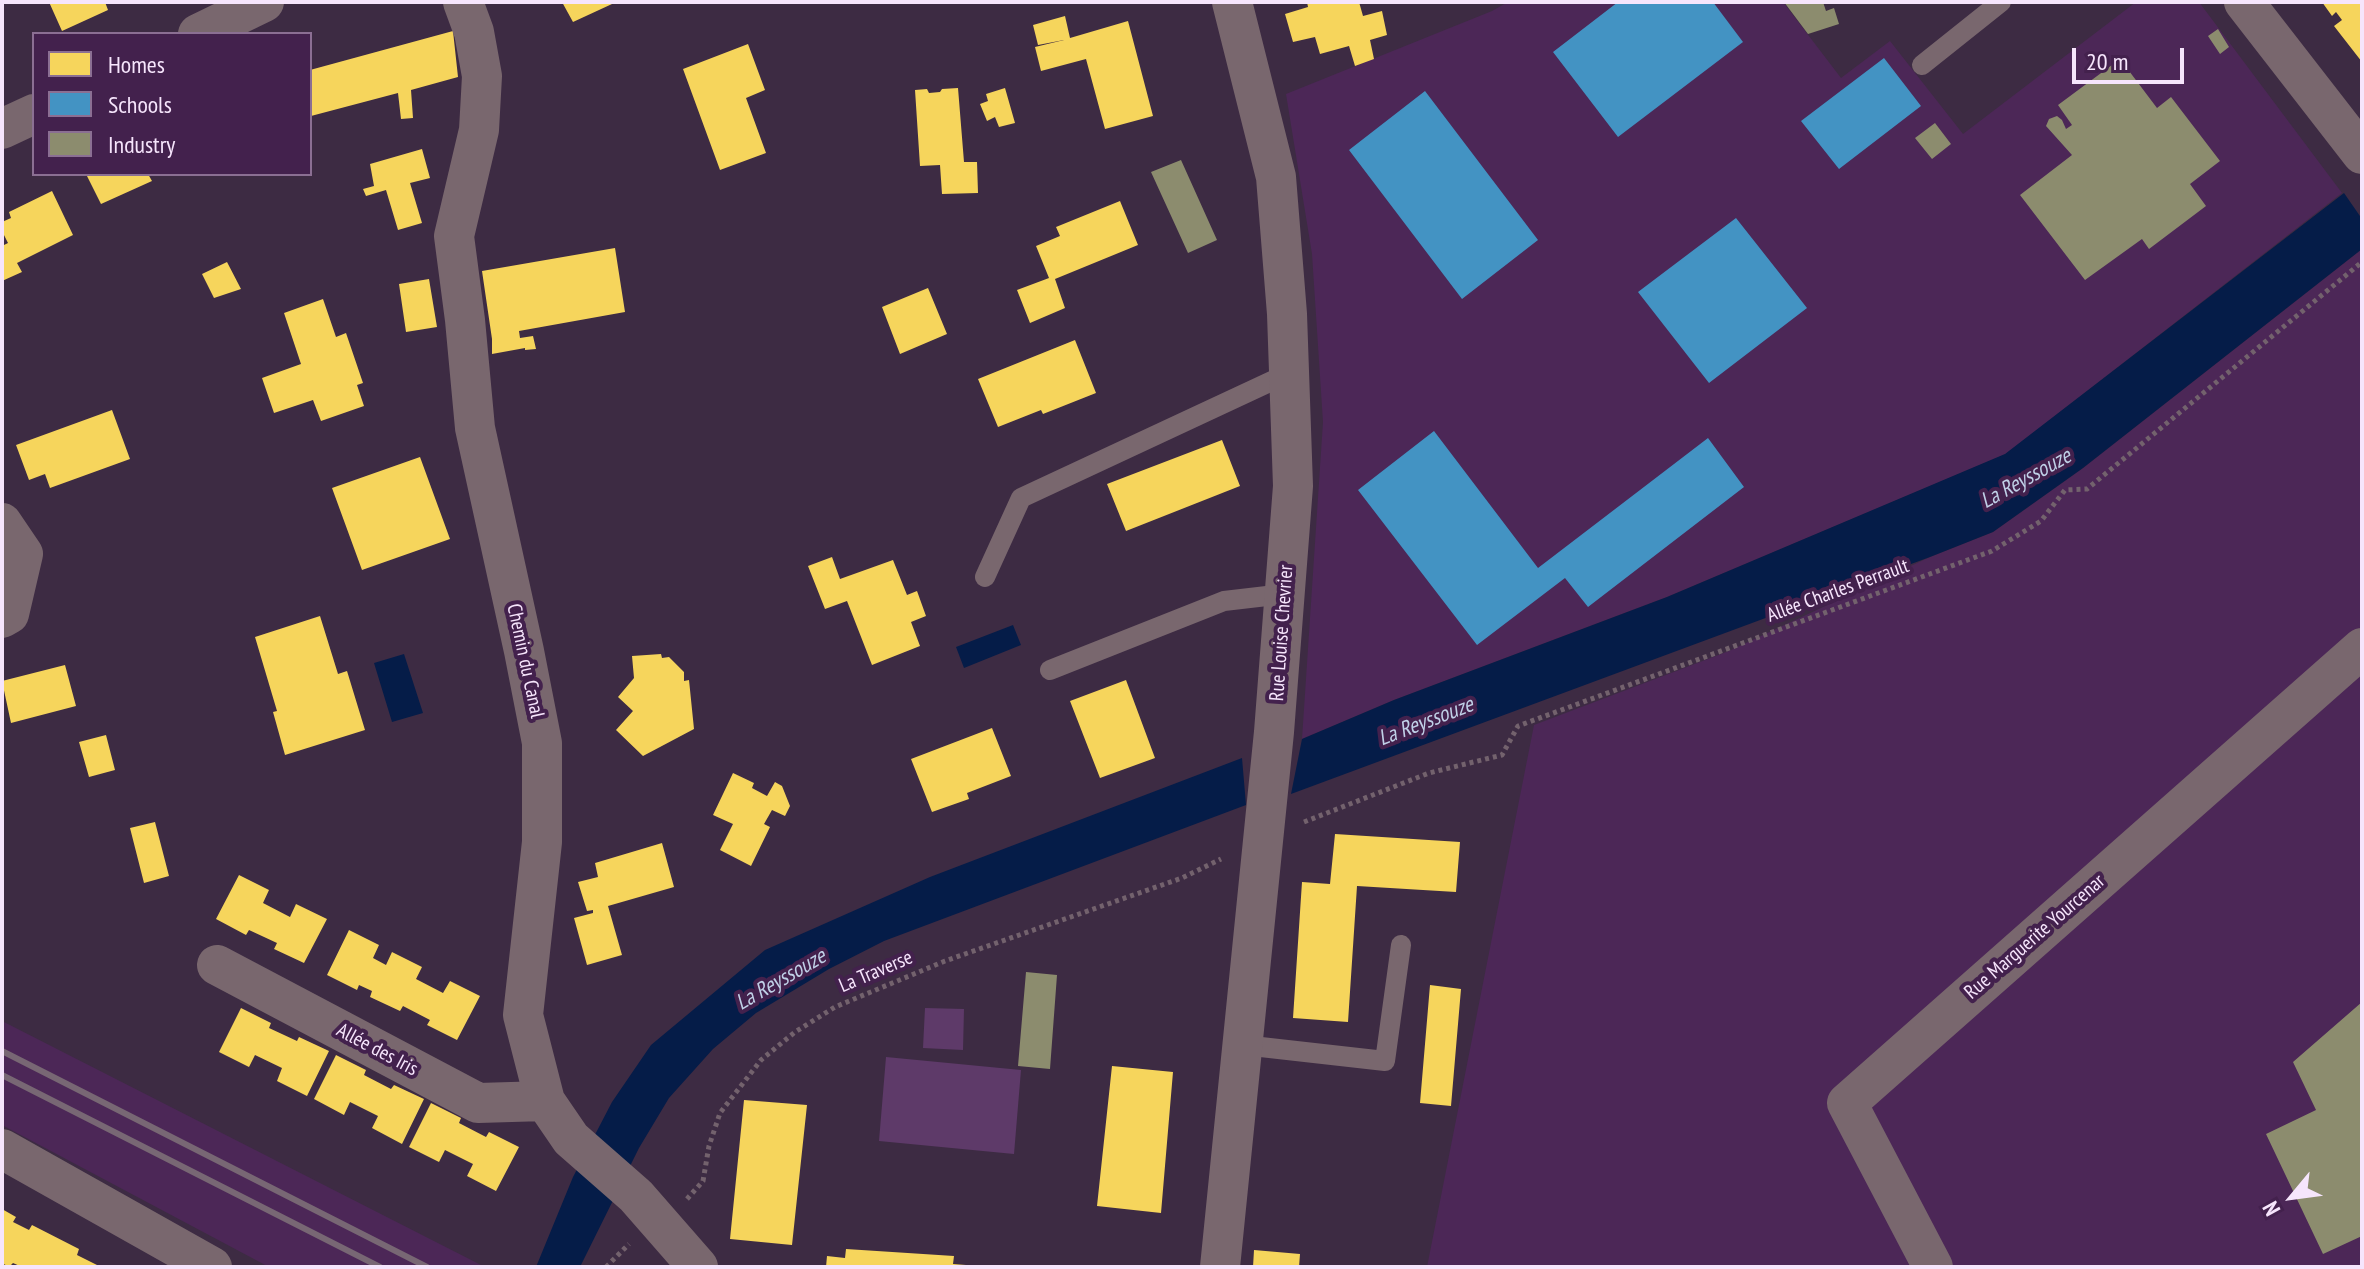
<!DOCTYPE html>
<html>
<head>
<meta charset="utf-8">
<style>
  body { margin:0 }
  #map { position:relative; width:2364px; height:1269px; overflow:hidden; background:#3d2b43; font-family:"PT Sans Narrow",sans-serif }
  canvas { display:block }
  .frame { position:absolute; inset:0; border:4px solid #f6e5fc; pointer-events:none }
  .legend { position:absolute; left:32px; top:32px; width:280px; height:144px; box-sizing:border-box; background:#43214d; border:2px solid #8b6f93; margin:0; padding:10px 14px; list-style:none; font-size:24px; color:#f6e5fc }
  .legend li { display:flex; align-items:center; gap:16px; height:40px }
  .legend b { width:40px; border:2px solid #8b6f93 }
  .north { position:absolute; left:2252px; top:1157px; width:80px; height:80px; -webkit-text-stroke:6px #43214d; paint-order:stroke; rotate:241deg; font-size:22px; font-weight:700; line-height:32px; text-align:center; color:#f6e5fc }
  .north::after { content:''; display:block; margin:auto; width:28px; height:36px; background:#f6e5fc; clip-path:polygon(50% 0,100% 100%,50% 72%,0 100%) }
  .scale { position:absolute; left:2072px; top:48px; width:112px; height:36px; box-sizing:border-box; border:4px solid #f6e5fc; border-top:0; padding-left:10px; font-size:24px; line-height:28px; white-space:nowrap; color:#f6e5fc; -webkit-text-stroke:6px #43214d; paint-order:stroke }
</style>
</head>
<body>
<div id="map">
<canvas width="2364" height="1269"></canvas>
<div class="frame"></div>
<ul class="legend">
<li><b style="height:22px;background:#f6d55c"></b>Homes</li>
<li><b style="height:22px;background:#4393c3"></b>Schools</li>
<li><b style="height:22px;background:#8c8c6e"></b>Industry</li>
</ul>
<div class="north">N</div>
<div class="scale">20 m</div>
</div>
<script>
const ctx = document.querySelector('canvas').getContext('2d');
ctx.lineJoin = 'round';
function fillPath(path, color) { ctx.fillStyle = color; ctx.fill(path, 'evenodd'); }
const toPath = rows => new Path2D(rows.map(r => 'M' + r).join(''));
function stroke(path, color, width, dash) { ctx.strokeStyle = color; ctx.lineWidth = width; ctx.lineCap = dash ? 'butt' : 'round'; ctx.setLineDash(dash || []); ctx.stroke(path); }
function write(font, color, halo, rows, align = 'center') {
  ctx.font = font + ' "PT Sans Narrow",sans-serif'; ctx.lineWidth = 8; ctx.setLineDash([]); ctx.textBaseline = 'middle'; ctx.strokeStyle = halo; ctx.fillStyle = color; for (const [text, x, y, turn = 0] of rows) {
    ctx.save(); ctx.translate(x, y); ctx.rotate((+turn || 0) * Math.PI / 180); ctx.textAlign = isNaN(turn) ? turn : align; if (halo) ctx.strokeText(text, 0, 0); ctx.fillText(text, 0, 0); ctx.restore();
  }
}
fillPath(toPath([
  [1508,2,1783,2,1841,78,1890,41,1963,134,2136,2,2199,2,2342,193,2006,454,1667,597,1394,700,1302,739,1323,422,1312,254,1286,94,1492,11],
  [2362,249,2362,1267,1427,1267,1534,725,1729,651,1930,557,1993,532,2083,468],
  [2,1021,481,1265,480,1267,269,1267,2,1125]
]), '#4c2757');
fillPath(toPath([
  [925,1008,964,1009,963,1050,923,1048],
  [886,1057,1021,1070,1014,1154,879,1141]
]), '#5e3a69');
fillPath(toPath([
  [2344,193,2362,219,2362,249,2083,468,1993,532,1930,557,1291,794,1302,739,1394,700,1667,597,2005,454],
  [1013,625,1021,645,964,668,956,647],
  [404,654,423,713,392,722,374,663],
  [1242,758,1246,805,884,941,829,969,756,1013,713,1049,669,1098,639,1148,580,1267,536,1267,573,1177,612,1102,651,1045,765,950,930,877]
]), '#051c48');
fillPath(toPath([
  [49,2,105,2,108,10,62,31],
  [562,2,611,2,612,4,573,22],
  [1307,2,1359,2,1363,16,1382,11,1387,35,1370,40,1374,59,1355,66,1349,46,1320,54,1315,37,1293,42,1285,14,1308,7],
  [2322,2,2362,2,2362,62,2334,26,2342,20,2336,12,2332,16],
  [1065,16,1070,38,1128,21,1153,116,1105,129,1086,59,1041,71,1035,47,1064,40,1038,45,1033,25],
  [453,31,458,77,411,90,413,118,401,119,398,93,311,116,310,70],
  [748,44,765,90,746,98,766,153,720,170,683,69],
  [958,88,964,162,977,162,978,193,942,194,940,165,920,166,915,90,927,89,929,93,940,92,942,89],
  [1005,88,1015,123,999,127,995,117,987,121,980,104,988,101,986,94],
  [422,149,430,178,410,183,422,223,398,230,386,190,366,196,363,189,374,186,370,164],
  [86,174,148,174,152,181,101,204],
  [52,191,73,235,17,263,22,272,2,281,2,246,8,243,2,231,2,222,11,218,9,212],
  [1120,201,1138,245,1055,279,1065,308,1030,323,1017,290,1049,278,1036,246,1060,236,1056,227],
  [615,248,625,312,519,331,520,338,533,336,536,349,525,350,525,348,492,354,492,339,482,271],
  [227,262,241,289,214,298,202,274],
  [429,279,437,327,406,332,399,284],
  [928,288,947,334,900,354,882,307],
  [323,299,336,337,346,333,363,383,357,385,364,406,321,421,313,400,274,413,262,378,301,364,284,313],
  [1075,340,1096,393,1043,414,1041,410,998,427,978,379],
  [112,410,130,459,50,488,45,474,29,480,16,445],
  [1222,440,1240,486,1126,531,1107,484],
  [420,457,450,539,362,570,332,488],
  [832,557,840,579,893,560,907,595,917,591,926,616,911,622,920,646,872,665,847,601,825,609,808,566],
  [320,616,338,674,347,671,365,730,285,755,273,712,277,711,255,637],
  [661,654,662,658,669,657,684,672,684,681,689,680,694,729,643,756,616,730,633,711,618,697,634,678,632,656],
  [65,665,76,706,11,723,2,681],
  [1126,680,1155,758,1100,778,1070,701],
  [992,728,1011,776,967,793,969,799,932,812,911,759],
  [106,735,115,770,89,777,79,742],
  [733,773,754,783,752,788,767,796,775,782,782,786,790,806,785,816,772,810,764,824,770,827,751,866,720,850,733,824,713,815],
  [155,822,169,876,144,883,130,828],
  [1335,834,1460,842,1456,892,1357,886,1348,1022,1293,1018,1302,882,1330,884],
  [662,843,674,887,608,906,622,955,587,965,574,918,593,913,593,910,587,911,578,882,598,877,595,863],
  [239,875,269,890,263,903,290,917,296,904,327,919,304,963,274,949,277,943,249,930,246,935,216,919],
  [349,930,379,945,373,958,386,965,392,952,422,967,416,979,443,993,450,981,480,996,457,1040,427,1025,430,1020,403,1006,400,1011,370,997,372,991,359,985,357,990,327,975],
  [1430,985,1461,989,1451,1106,1420,1103],
  [241,1008,271,1023,269,1028,297,1041,299,1037,329,1051,307,1096,277,1081,282,1068,255,1055,249,1067,219,1052],
  [336,1055,366,1070,364,1075,391,1089,394,1085,424,1099,402,1144,372,1128,378,1116,350,1102,344,1115,314,1099],
  [1112,1066,1173,1072,1161,1213,1097,1206],
  [744,1100,807,1105,792,1245,730,1239],
  [431,1103,461,1118,459,1123,486,1137,489,1132,519,1147,496,1191,467,1176,473,1164,445,1150,439,1162,409,1147],
  [2,1209,16,1217,13,1222,29,1230,32,1225,79,1249,77,1255,101,1267,22,1267,13,1263,9,1267,2,1263],
  [846,1249,954,1256,953,1264,966,1265,965,1267,826,1267,827,1256,845,1258],
  [1254,1250,1300,1254,1299,1267,1253,1267]
]), '#f6d55c');
fillPath(toPath([
  [1618,2,1713,2,1743,42,1618,137,1553,52],
  [1884,58,1921,106,1839,169,1801,121],
  [1425,91,1538,240,1462,299,1349,150],
  [1736,218,1807,308,1709,383,1638,292],
  [1434,431,1538,568,1708,438,1744,487,1588,607,1565,578,1477,645,1358,490]
]), '#4393c3');
fillPath(toPath([
  [1784,2,1823,2,1826,11,1834,8,1839,24,1808,34],
  [2218,29,2229,47,2220,54,2208,36],
  [2120,59,2157,108,2171,97,2220,161,2190,184,2206,206,2149,249,2142,239,2085,280,2020,195,2072,155,2046,126,2049,119,2057,116,2062,120,2066,129,2072,125,2058,105],
  [1935,123,1951,144,1932,159,1915,138],
  [1181,160,1217,240,1188,253,1151,172],
  [1026,972,1057,975,1050,1069,1018,1066],
  [2362,1002,2362,1236,2323,1254,2266,1134,2316,1110,2293,1062]
]), '#8c8c6e');
stroke(toPath([
  [1304,822,1429,773,1502,755,1518,726,1992,551,2041,521,2065,490,2087,489,2362,262],
  [687,1199,703,1181,709,1146,720,1113,761,1060,795,1032,835,1007,945,961,1182,878,1221,859],
  [606,1267,629,1244]
]), '#73626d', 5, [4, 4]);
stroke(toPath([
  [1922,65,2001,2],
  [985,577,1021,498,1289,373],
  [1050,670,1224,601,1284,594],
  [1243,1045,1385,1061,1401,945]
]), '#79676e', 20);
stroke(toPath([
  [463,2,474,32,482,76,479,130,454,236,465,320,475,428,524,651,542,743,542,842,523,1015,545,1101,571,1139,636,1196,698,1267],
  [2244,2,2362,154],
  [198,34,264,2],
  [2,129,34,114],
  [2,523,23,554,9,614,2,618],
  [217,965,478,1103,545,1101],
  [2,1149,212,1267],
  [1220,1267,1274,732,1293,486,1287,314,1276,177,1232,2],
  [1933,1267,1847,1103,2362,648]
]), '#79676e', 40);
stroke(toPath([
  [2,1051,427,1267],
  [2,1075,380,1267]
]), '#786774', 6);
write('20px', '#f6e5fc', '#43214d', [
  ["Allée Charles Perrault",1838,591,-20],
  ["Rue Louise Chevrier",1282,633,-86],
  ["Chemin du Canal",525,661,78],
  ["Rue Marguerite Yourcenar",2035,937,-41],
  ["La Traverse",876,972,-23],
  ["Allée des Iris",377,1050,28]
]);
write('italic 22px', '#c0d0e7', '#43214d', [
  ["La Reyssouze",2026,479,-29],
  ["La Reyssouze",1426,722,-21],
  ["La Reyssouze",781,980,-30]
]);
</script>
</body>
</html>
